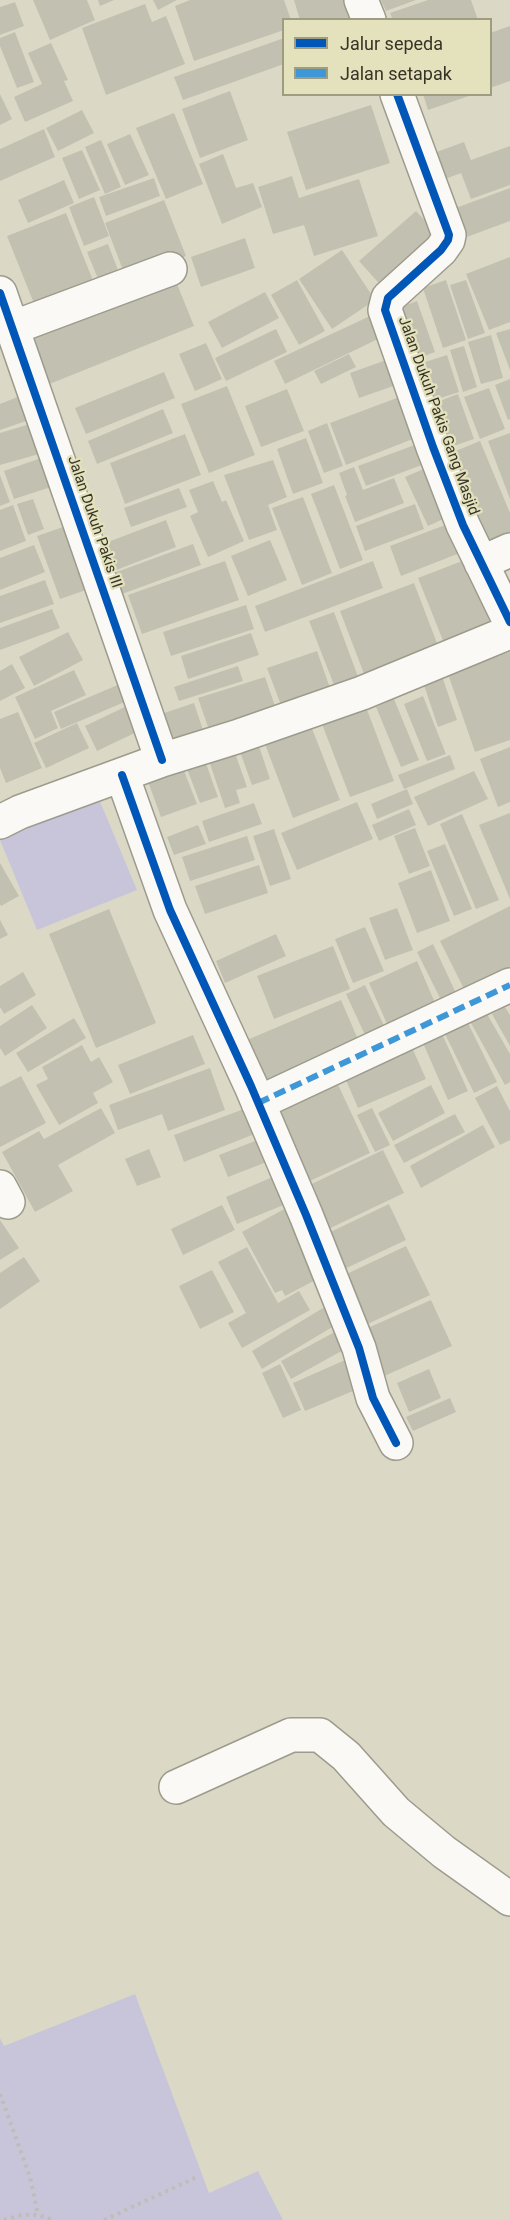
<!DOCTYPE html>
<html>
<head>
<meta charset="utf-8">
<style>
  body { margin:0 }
  #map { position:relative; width:510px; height:2220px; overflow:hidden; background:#dbd9c6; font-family:Roboto,sans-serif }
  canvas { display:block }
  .legend { position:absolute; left:282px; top:18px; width:210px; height:78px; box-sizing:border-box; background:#e4e1bd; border:2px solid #9e9c81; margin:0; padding:8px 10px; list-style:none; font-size:18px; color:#363426 }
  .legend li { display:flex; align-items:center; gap:12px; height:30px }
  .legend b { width:30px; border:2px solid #9e9c81 }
</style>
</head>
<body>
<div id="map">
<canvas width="510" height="2220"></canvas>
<ul class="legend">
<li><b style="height:8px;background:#0057b8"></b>Jalur sepeda</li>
<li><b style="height:8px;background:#3e97d6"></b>Jalan setapak</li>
</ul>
</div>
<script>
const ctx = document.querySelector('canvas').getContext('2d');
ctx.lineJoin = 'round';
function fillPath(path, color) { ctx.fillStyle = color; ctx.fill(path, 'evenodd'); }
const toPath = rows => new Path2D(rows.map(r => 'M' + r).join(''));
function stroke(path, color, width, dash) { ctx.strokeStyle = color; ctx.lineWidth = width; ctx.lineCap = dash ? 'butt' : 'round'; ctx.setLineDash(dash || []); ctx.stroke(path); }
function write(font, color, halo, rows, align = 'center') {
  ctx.font = font + ' Roboto,sans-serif'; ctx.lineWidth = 4.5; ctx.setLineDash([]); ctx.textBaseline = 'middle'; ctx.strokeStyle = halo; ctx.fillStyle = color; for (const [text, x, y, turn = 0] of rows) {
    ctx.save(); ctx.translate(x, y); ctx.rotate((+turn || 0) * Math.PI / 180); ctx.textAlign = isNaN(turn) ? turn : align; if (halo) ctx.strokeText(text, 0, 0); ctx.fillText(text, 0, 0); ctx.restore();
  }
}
fillPath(toPath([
  [99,799,137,890,37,930,0,840],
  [135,1994,209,2193,258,2171,283,2220,0,2220,0,2038,4,2046]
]), '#c8c5db');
fillPath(toPath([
  [33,0,87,0,95,20,50,40],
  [98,0,114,0,100,6],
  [153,0,177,0,158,10],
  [190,0,284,0,291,20,284,20,284,30,194,61,175,6],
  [294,0,353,0,359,20,300,20],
  [381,0,416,0,386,11],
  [428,0,471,0,478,20,393,20,390,13],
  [15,2,24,26,0,35,0,7],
  [145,4,152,22,166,16,185,64,106,95,82,28],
  [510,26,510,81,490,88,490,33],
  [15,32,34,82,17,88,0,46,0,38],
  [284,38,284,64,183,100,174,77],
  [51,43,68,80,64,81,73,101,25,122,14,97,42,84,28,53],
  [230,91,248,140,200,158,182,109],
  [0,94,12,119,0,125],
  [423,94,472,94,472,95,428,110],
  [371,105,390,163,306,190,287,132],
  [82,110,94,133,58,151,46,128],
  [174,113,203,184,166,199,136,128],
  [44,129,55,157,0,181,0,149],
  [130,134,149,175,125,185,107,144],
  [101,140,121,187,105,194,85,147],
  [464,142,471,160,510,146,510,185,471,199,461,173,440,181,431,154],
  [82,150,100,190,79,199,62,158],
  [223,154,236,188,253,183,262,207,222,224,199,164],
  [292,176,299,198,359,179,378,236,314,256,304,225,273,234,258,187],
  [154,178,160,196,106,216,99,197],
  [64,180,74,203,28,223,18,200],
  [510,188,510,221,464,238,453,209],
  [94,197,109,236,84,246,69,207],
  [164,200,186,256,126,278,105,223],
  [416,211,442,239,385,290,359,261],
  [66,213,98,293,39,316,7,236],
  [245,238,255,268,201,287,191,257],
  [108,244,123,283,103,291,87,252],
  [342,250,375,300,332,329,299,279],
  [510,257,510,322,489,330,466,274],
  [173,274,194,326,47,385,26,334],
  [297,280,325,331,299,345,271,295],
  [446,280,466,340,443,348,423,288],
  [466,280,485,333,468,339,450,285],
  [265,292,279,318,222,348,208,322],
  [417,301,435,352,408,362,390,311],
  [370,316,380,338,285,384,274,361],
  [276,329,287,352,226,381,215,358],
  [510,329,510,370,496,333],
  [491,335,503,378,481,384,468,342],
  [206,343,222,379,195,391,179,354],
  [464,346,477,387,463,392,450,350],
  [349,354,356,367,321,384,314,371],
  [447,355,459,392,425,403,413,366],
  [389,359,399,384,359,398,350,373],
  [164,372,175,398,86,434,75,408],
  [510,379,510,419,508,420,495,385],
  [227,386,255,455,209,473,181,404],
  [489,388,505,429,480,439,464,397],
  [287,389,304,431,261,447,245,406],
  [458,394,474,439,436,452,421,408],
  [20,396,29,420,0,430,0,404],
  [402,396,418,437,346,465,330,423],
  [163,409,173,433,97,464,88,441],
  [327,423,343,466,324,473,308,431],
  [30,424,39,454,0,465,0,433],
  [510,433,510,499,488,441],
  [185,434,201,475,125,504,110,463],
  [306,438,323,483,293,494,277,449],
  [480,441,510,513,510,542,481,554,441,457],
  [420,443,427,463,366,486,358,466],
  [41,458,51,487,14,499,4,471],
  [273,460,287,497,268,505,277,530,249,540,224,475],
  [354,467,363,490,394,478,404,503,355,522,345,496,347,495,339,473],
  [428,467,452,515,428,526,405,477],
  [0,475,10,502,0,506],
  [213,481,222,502,226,500,244,541,208,557,190,516,198,512,189,490],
  [334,485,363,560,340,569,311,494],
  [179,488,187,507,131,527,124,508],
  [303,497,332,573,302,585,272,508],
  [33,499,44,529,28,535,17,504],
  [415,504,424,529,365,551,356,526],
  [13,505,26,541,0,551,0,510],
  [166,520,176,547,111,572,100,545],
  [453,522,465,551,401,576,390,546],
  [66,526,89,589,60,599,37,536],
  [270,540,287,580,248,596,231,556],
  [193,544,201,565,122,594,114,573],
  [34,545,45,572,0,590,0,558],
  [470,558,497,628,446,648,418,578],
  [225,561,239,600,142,634,128,595],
  [373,561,383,588,265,632,255,606],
  [45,580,54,604,0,623,0,596],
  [414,583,440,651,366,679,340,611],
  [246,605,254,629,171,656,163,632],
  [52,609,60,628,0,650,0,628],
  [334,612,360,682,336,690,309,621],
  [68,632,83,660,34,686,19,657],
  [251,633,259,655,188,679,181,656],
  [317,651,330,688,281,705,267,668],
  [510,652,510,740,475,752,448,674],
  [12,664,25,688,0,701,0,671],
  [238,666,243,681,179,701,174,687],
  [74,670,86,695,51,711,58,728,35,739,15,697],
  [441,673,457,720,438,727,422,679],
  [265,677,275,706,208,727,198,698],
  [120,684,127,701,61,729,54,712],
  [423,696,446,754,427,761,404,704],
  [394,699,419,760,401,767,376,707],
  [194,703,203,730,168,742,158,715],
  [131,704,143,729,97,751,85,726],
  [366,707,394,781,350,797,322,724],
  [18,712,42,768,6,783,0,768,0,719],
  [77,723,89,748,46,768,34,743],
  [311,726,340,800,293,818,265,744],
  [257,740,270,779,252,785,238,746],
  [510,747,510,802,498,807,480,759],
  [234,750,247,787,236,790,240,803,225,808,207,755],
  [203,755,218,797,200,803,184,761],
  [450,755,455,769,404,789,398,775],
  [181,763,197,804,161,817,146,776],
  [474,771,488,799,428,826,414,797],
  [407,789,413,804,377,819,371,804],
  [357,802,373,839,297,870,281,833],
  [254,803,262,824,209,842,202,821],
  [409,809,416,825,379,841,372,825],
  [510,813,510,899,479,825],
  [462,814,499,900,476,909,440,824],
  [198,825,206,844,174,855,167,837],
  [415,828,430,866,409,874,394,836],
  [274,829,291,879,270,886,253,836],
  [247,836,255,860,190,881,182,857],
  [445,844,472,909,454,916,427,851],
  [0,863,19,896,1,906,0,904],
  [259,865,268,893,205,914,195,886],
  [431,870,450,921,417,933,398,883],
  [510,906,510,979,469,999,440,941],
  [397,908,413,950,385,960,369,918],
  [109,909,156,1023,96,1048,49,934],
  [0,920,8,935,0,939],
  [365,927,384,971,353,983,335,939],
  [276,934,286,956,225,983,216,961],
  [433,944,456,993,441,1000,417,952],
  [333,946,350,989,274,1019,257,976],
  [417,961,439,1012,391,1033,369,983],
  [23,972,36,995,4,1014,0,1007,0,986],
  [365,985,391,1041,372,1050,346,994],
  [341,1000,363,1051,269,1091,247,1040],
  [32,1005,47,1028,5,1056,0,1048,0,1026],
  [505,1007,510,1015,510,1046,492,1014],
  [487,1014,510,1054,510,1082,505,1085,471,1023],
  [464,1015,497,1082,474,1093,441,1026],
  [74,1018,86,1038,28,1072,16,1053],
  [438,1025,468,1091,448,1100,419,1034],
  [193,1035,205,1064,130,1094,118,1065],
  [410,1043,426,1079,358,1108,343,1073],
  [82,1045,91,1062,99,1057,113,1082,93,1093,98,1103,59,1125,36,1085,48,1079,42,1067],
  [210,1068,225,1110,168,1131,162,1114,118,1130,109,1105],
  [333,1074,370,1153,299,1186,262,1107],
  [21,1076,46,1123,0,1147,0,1087],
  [431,1085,445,1113,393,1141,378,1113],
  [497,1086,510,1111,510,1140,500,1145,475,1098],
  [252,1106,262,1131,184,1162,174,1135],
  [101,1108,115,1133,58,1165,73,1191,35,1212,2,1152,39,1131,44,1139],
  [372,1108,390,1145,375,1152,357,1115],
  [455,1114,465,1132,404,1163,394,1145],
  [483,1125,495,1147,421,1188,410,1166],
  [268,1136,277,1158,228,1177,219,1155],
  [149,1149,161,1177,137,1186,125,1159],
  [383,1150,404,1193,320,1233,299,1190],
  [275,1176,286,1204,237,1224,226,1197],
  [389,1204,406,1240,338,1272,322,1236],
  [222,1205,235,1230,183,1255,171,1229],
  [288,1207,323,1276,285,1296,282,1290,275,1293,242,1232],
  [0,1220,19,1248,0,1260],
  [406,1246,430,1295,359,1328,336,1279],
  [247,1247,278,1303,299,1291,310,1310,242,1348,228,1323,246,1313,218,1262],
  [24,1257,40,1281,0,1309,0,1273],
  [212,1270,234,1312,200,1329,179,1286],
  [431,1300,452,1346,382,1377,361,1331],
  [328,1305,339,1323,262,1369,252,1351],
  [346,1326,356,1343,291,1379,281,1361],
  [352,1357,365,1386,305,1411,293,1383],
  [280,1364,301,1410,283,1418,262,1373],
  [429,1369,441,1398,409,1412,397,1383],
  [450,1398,456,1412,413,1431,406,1417]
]), '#c2c0b1');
const minor = toPath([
  [361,0,369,20],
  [397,94,449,235,448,240,441,250,388,298,385,310,433,447,463,525,510,622],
  [0,293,162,760],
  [12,328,170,269],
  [481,563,510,550],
  [122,775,170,910,251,1086,306,1215,359,1348,373,1398,396,1443],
  [0,822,20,812,162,760,236,737,362,693,510,632],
  [258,1103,510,985],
  [0,1187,8,1202],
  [176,1787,291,1735,320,1735,346,1756,396,1812,444,1852,510,1899]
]);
stroke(minor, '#9c9b8c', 36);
stroke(toPath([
  [0,2094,30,2177,38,2215],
  [4,2220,22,2215,38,2215,53,2220],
  [104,2220,197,2177]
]), '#bfbdb6', 4, [3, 4.5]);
stroke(minor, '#faf9f6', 33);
stroke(toPath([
  [258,1103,510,985]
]), '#3e97d6', 6, [12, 6]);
stroke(toPath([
  [397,94,449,235,448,240,441,250,388,298,385,310,433,447,463,525,510,622],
  [0,293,162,760],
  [122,775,170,910,251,1086,306,1215,359,1348,373,1398,396,1443]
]), '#0057b8', 8);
write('15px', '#363426', '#e4e1bd', [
  ["Jalan Dukuh Pakis Gang Masjid",438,416,70],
  ["Jalan Dukuh Pakis III",94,522,71]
]);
</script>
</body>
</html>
